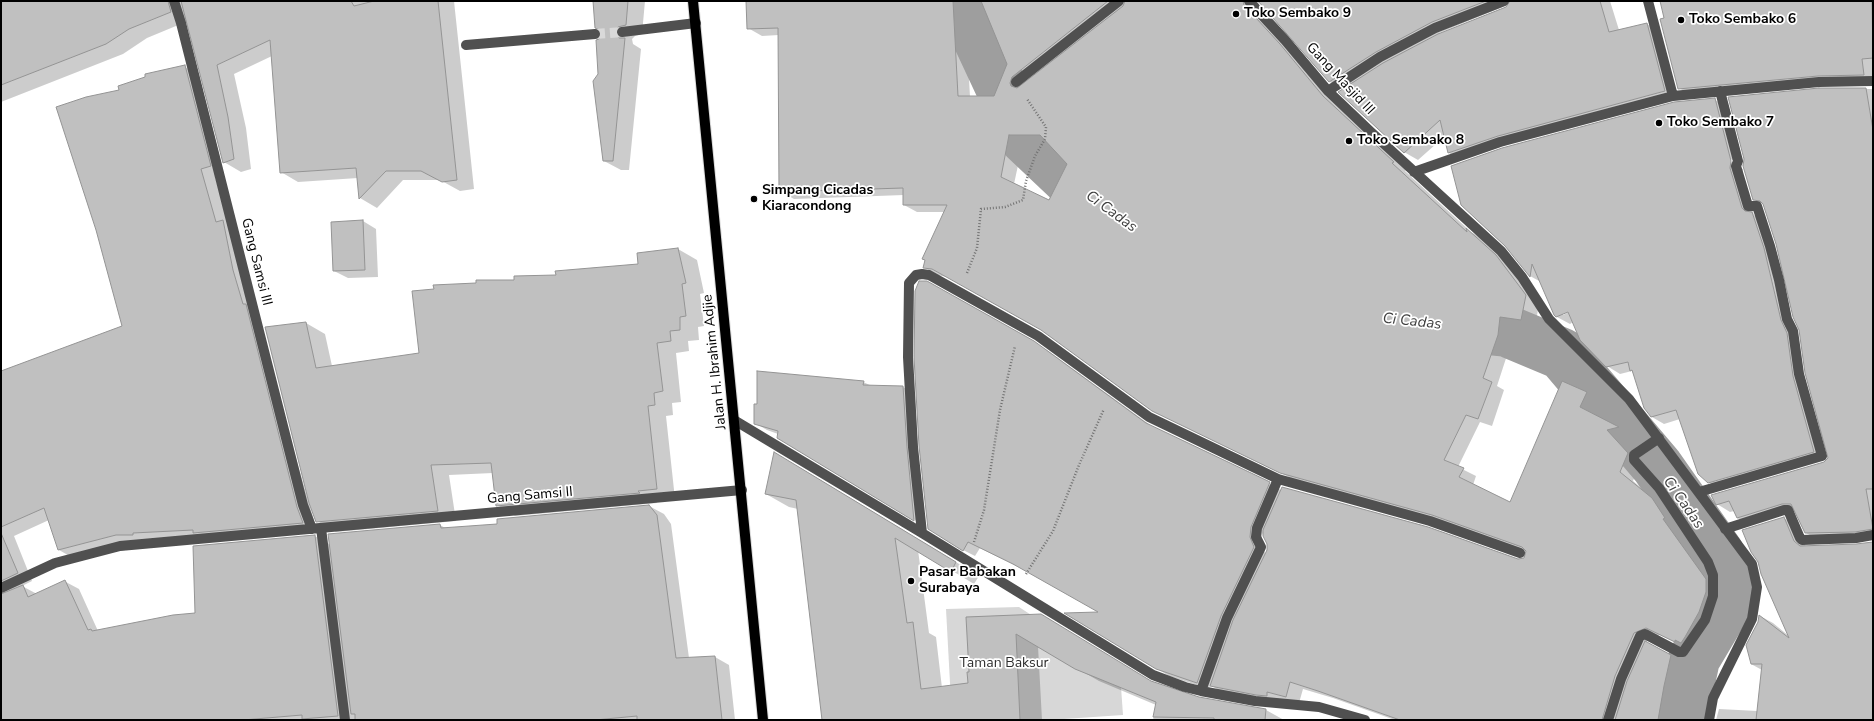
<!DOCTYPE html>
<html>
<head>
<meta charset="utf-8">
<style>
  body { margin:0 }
  #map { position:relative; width:1874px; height:721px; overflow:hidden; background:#fff; font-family:"Nunito Sans",sans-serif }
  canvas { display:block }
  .frame { position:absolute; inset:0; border:2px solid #000; pointer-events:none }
</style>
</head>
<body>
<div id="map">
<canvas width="1874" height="721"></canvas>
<div class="frame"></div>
</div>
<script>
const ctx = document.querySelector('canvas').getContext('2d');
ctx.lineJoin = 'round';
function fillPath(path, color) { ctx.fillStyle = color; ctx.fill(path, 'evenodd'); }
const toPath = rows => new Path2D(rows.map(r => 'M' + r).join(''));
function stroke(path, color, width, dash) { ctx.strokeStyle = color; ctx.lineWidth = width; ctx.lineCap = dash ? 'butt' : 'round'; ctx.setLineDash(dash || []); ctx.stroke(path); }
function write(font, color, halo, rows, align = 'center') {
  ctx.font = font + ' "Nunito Sans",sans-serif'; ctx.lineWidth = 3.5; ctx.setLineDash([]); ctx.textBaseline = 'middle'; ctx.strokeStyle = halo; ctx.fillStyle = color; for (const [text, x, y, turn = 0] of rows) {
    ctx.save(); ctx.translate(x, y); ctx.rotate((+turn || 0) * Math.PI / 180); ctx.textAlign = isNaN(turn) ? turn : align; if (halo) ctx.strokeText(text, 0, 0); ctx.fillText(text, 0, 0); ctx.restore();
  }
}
fillPath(toPath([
  [1019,607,1120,673,1123,715,1049,720,952,720,946,609]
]), '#d7d7d7');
fillPath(toPath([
  [1,1,454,1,474,189,460,191,440,180,403,180,377,208,360,198,358,178,298,182,281,172,272,56,234,74,246,128,251,169,241,172,224,162,188,21,147,38,123,54,1,102],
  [594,1,645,1,642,34,635,36,632,39,633,44,641,49,629,170,621,170,604,161,599,75,600,40,603,34],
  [748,1,965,1,970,97,995,97,1008,64,983,1,1610,1,1619,30,1647,24,1660,31,1678,99,1512,143,1462,160,1449,153,1445,136,1418,160,1404,152,1344,90,1330,82,1260,2,1258,4,1256,10,1406,170,1405,171,1471,232,1480,237,1510,264,1539,304,1535,327,1513,324,1511,343,1497,386,1504,390,1492,426,1480,422,1458,467,1476,476,1473,485,1511,503,1586,393,1599,400,1593,415,1631,435,1619,438,1641,461,1633,481,1665,507,1678,526,1676,526,1720,588,1720,600,1712,620,1695,650,1689,647,1688,649,1660,635,1648,640,1646,643,1684,664,1677,693,1673,720,1395,720,1333,698,1303,689,1299,703,1224,693,1210,685,1209,689,1169,676,1156,668,1101,612,1026,571,980,548,975,556,963,550,927,282,1047,350,1153,427,1281,490,1518,560,1525,559,1527,552,1446,522,1295,480,1153,411,1043,331,947,277,937,275,924,267,944,212,917,212,904,205,904,195,794,199,780,191,779,35,762,36,748,28],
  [1510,4,1507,8,1440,34,1439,33],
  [1023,142,1048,142,1068,163,1049,201,1014,184],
  [1262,533,1268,544,1266,555,1261,544],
  [1661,1,1873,1,1873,82,1692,96,1679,88],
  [185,67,199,75,224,174,215,177,317,531,204,538,73,558,59,550,49,520,14,536,32,581,22,586,37,594,64,581,79,589,98,631,196,614,315,536,331,545,440,525,447,529,499,524,649,506,664,514,671,524,689,658,715,657,729,665,735,720,1,720,1,372,123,327,120,91],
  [1819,89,1873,89,1873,538,1819,540,1806,533,1795,511,1751,525,1737,518,1734,511,1730,512,1717,504,1824,463,1829,457,1800,330,1777,244,1765,205,1754,199],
  [1715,100,1728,107,1743,166,1727,157,1726,159,1743,169,1742,176,1754,215,1765,221,1805,384,1826,459,1721,489,1708,482,1680,419,1664,424,1652,417,1632,371,1620,374,1607,366,1573,322,1570,324,1557,317,1541,282,1530,276,1506,246],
  [1573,310,1563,315,1563,313],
  [363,221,376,229,378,277,348,278,334,271],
  [678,249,697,260,704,293,700,294,704,326,698,327,699,340,688,341,689,351,676,353,681,402,672,403,673,415,666,416,675,499,656,501,657,503,515,516,497,505,493,473,449,475,456,521,336,532,317,521,306,323,325,334,332,366,420,354,515,281,639,265],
  [863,382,872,386,903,387,915,394,918,455,925,526,778,438,778,434,767,430,755,423],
  [797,466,979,576,974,584,918,550,929,633,936,637,942,688,969,684,970,673,967,618,1041,615,1153,683,1199,698,1266,710,1284,720,1153,720,1156,705,1099,681,1038,646,1042,720,823,720,798,509,789,507,766,494],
  [1784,518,1797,526,1806,547,1857,545,1873,543,1873,720,1716,720,1719,709,1758,711,1762,670,1751,664,1760,616,1773,623,1790,637]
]), '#0003');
stroke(toPath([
  [961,1,1025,138,1098,207,1118,219],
  [1427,323,1507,331,1562,354,1657,466,1718,553,1732,595,1694,659,1681,720]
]), '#9e9e9e', 52);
const building = toPath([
  [1,1,168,1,171,12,129,29,106,44,1,85,1,1],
  [181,1,351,1,354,6,374,1,438,1,457,180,442,182,421,171,386,171,359,199,356,168,280,173,270,40,217,65,228,117,234,159,223,163,181,1],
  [593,1,628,1,626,25,618,27,616,32,619,38,625,38,613,161,603,161,593,81,598,74,596,40,599,39,601,34,600,30,595,28,593,1],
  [746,1,953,1,958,96,994,96,1007,64,981,1,1108,1,1012,77,1010,83,1011,86,1017,88,1123,6,1125,1,1243,1,1244,5,1280,44,1323,96,1394,162,1392,163,1467,232,1466,228,1496,255,1526,295,1521,320,1500,317,1498,335,1483,378,1492,382,1478,419,1466,415,1444,460,1464,468,1459,477,1510,502,1562,381,1587,392,1580,407,1619,427,1607,430,1628,453,1620,472,1652,498,1665,518,1663,519,1706,579,1706,592,1699,612,1685,637,1681,643,1675,640,1675,642,1646,628,1634,633,1615,676,1602,720,1400,720,1318,691,1290,682,1286,697,1267,692,1267,696,1256,695,1210,686,1233,620,1267,550,1267,544,1263,536,1263,530,1282,487,1428,527,1518,559,1524,558,1526,551,1522,547,1432,515,1280,473,1152,411,1041,330,932,269,923,268,925,260,922,259,947,205,903,205,903,188,779,192,778,28,747,29,746,1],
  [1009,135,1040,135,1067,164,1049,200,1001,177,1009,135],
  [1258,1,1486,1,1432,22,1376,52,1329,82,1258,1],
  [1510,1,1600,1,1609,32,1647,23,1665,91,1498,136,1448,153,1440,120,1404,153,1338,92,1383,63,1438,34,1506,7,1510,1],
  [1660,1,1872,1,1873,58,1862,59,1864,75,1818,76,1678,89,1660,19,1664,18,1660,1],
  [185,65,211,166,201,169,216,222,223,220,233,270,243,304,246,304,297,507,303,523,193,533,193,530,133,533,133,535,116,535,58,550,44,508,1,527,1,371,122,326,96,230,56,107,86,97,119,90,118,86,145,77,145,74,185,65],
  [1819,88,1866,88,1873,130,1873,489,1866,489,1873,529,1855,532,1805,533,1791,504,1782,504,1737,518,1729,501,1716,505,1711,495,1824,462,1828,458,1805,373,1799,330,1793,317,1776,244,1763,204,1760,201,1753,200,1743,166,1744,159,1728,97,1819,88],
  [1715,98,1731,161,1730,168,1742,208,1745,211,1752,212,1764,248,1781,320,1787,333,1793,376,1814,452,1708,483,1698,474,1676,410,1651,417,1644,408,1632,370,1630,371,1628,362,1606,367,1580,340,1568,312,1556,317,1554,315,1532,264,1530,277,1505,246,1461,205,1451,166,1502,148,1674,102,1715,98],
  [363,220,365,270,333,271,331,222,363,220],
  [678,248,686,283,682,284,686,316,680,317,680,330,670,331,671,341,657,343,663,391,654,393,655,405,648,406,657,489,638,491,640,493,496,506,491,463,431,465,438,511,316,522,309,503,265,327,306,322,316,368,419,353,412,291,434,289,433,285,476,283,476,280,514,280,514,276,556,275,555,271,638,264,637,253,678,248],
  [919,281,927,281,1034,341,1146,423,1270,482,1251,527,1250,537,1254,547,1221,616,1197,683,1156,669,1064,613,1098,612,1013,564,968,542,963,551,928,529,919,446,914,357,915,291,919,281],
  [757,371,864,381,863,385,903,386,907,447,914,521,777,438,778,431,754,424,754,404,757,404,757,371],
  [774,452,956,562,951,572,895,538,907,623,913,622,921,689,968,683,967,672,969,672,966,617,1041,614,1151,681,1199,697,1266,709,1265,720,1214,720,1214,718,1153,717,1156,702,1075,669,1016,634,1020,720,822,720,796,500,765,494,774,452],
  [649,505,657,515,676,658,715,656,722,720,637,720,637,716,595,720,355,720,355,714,351,714,328,534,440,524,441,528,497,524,497,519,649,505],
  [1784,517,1794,541,1800,546,1856,544,1873,542,1873,720,1756,720,1762,664,1751,664,1746,645,1758,622,1759,615,1789,638,1761,574,1758,562,1751,552,1742,530,1784,517],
  [1,533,18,573,1,581,1,533],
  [315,535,338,716,302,719,302,715,243,720,1,720,1,594,23,585,28,597,65,580,88,630,91,629,92,631,173,615,195,613,193,546,315,535],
  [1645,641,1671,655,1664,686,1658,720,1615,720,1627,681,1645,641]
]);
fillPath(building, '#c0c0c0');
stroke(building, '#949494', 1);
stroke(toPath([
  [595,34,622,32]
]), '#d9d9d9', 10, [10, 5]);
const major = toPath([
  [693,1,763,720]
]);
stroke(major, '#dbdbdb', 12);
stroke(toPath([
  [967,273,977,248,981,209,1005,207,1023,200,1026,181,1035,156,1045,139,1046,127,1027,99],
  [974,542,984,510,1000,410,1015,346],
  [1026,574,1053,531,1079,465,1104,409]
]), '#727272', 2.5, [1, 2]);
stroke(toPath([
  [174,1,181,23,303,505,312,529],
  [1249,1,1285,40,1328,91,1371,132,1501,251,1522,277,1549,319,1629,399,1752,564,1757,587,1752,619,1713,698,1709,720],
  [1648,1,1673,96],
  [622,32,696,23],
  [466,45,595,34],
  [1016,82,1119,1],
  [1328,91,1380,57,1435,28,1504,1],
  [1414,172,1500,142,1673,96,1819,82,1873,81],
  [734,420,922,533,1153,675,1185,687,1201,691,1255,701,1319,707,1365,720],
  [1699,492,1822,456,1799,374,1793,331,1787,319,1779,280,1770,246,1757,206,1748,206,1736,166,1738,161,1720,91],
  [321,528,345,720],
  [1725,529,1784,510,1788,510,1800,538,1802,540,1856,538,1873,535],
  [922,533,913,447,908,357,909,283,916,275,922,274,929,275,1038,336,1149,417,1278,479,1430,521,1520,553],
  [1,588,55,563,120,546,742,490],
  [1201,691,1227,618,1261,547,1256,537,1257,528,1278,479],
  [1608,720,1621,679,1640,636,1645,634,1679,652,1683,652,1705,620,1713,596,1713,575,1708,562,1659,488,1634,460,1634,455,1659,438]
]), '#505050', 10);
stroke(major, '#000', 10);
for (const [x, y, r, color] of [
  [1236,14,4,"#000"],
  [1681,20,4,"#000"],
  [1659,123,4,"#000"],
  [1349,141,4,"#000"],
  [754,199,4,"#000"],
  [911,581,4,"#000"]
]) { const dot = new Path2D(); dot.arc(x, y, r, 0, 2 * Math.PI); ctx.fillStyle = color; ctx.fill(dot); stroke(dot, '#fff', 1.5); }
write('bold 14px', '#000', '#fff', [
  ["Toko Sembako 9",1244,14],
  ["Toko Sembako 6",1689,20],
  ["Toko Sembako 7",1667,123],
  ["Toko Sembako 8",1357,141],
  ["Simpang Cicadas",762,191],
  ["Kiaracondong",762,207],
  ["Pasar Babakan",919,573],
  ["Surabaya",919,589]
], 'left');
write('14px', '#000', '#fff', [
  ["Gang Masjid III",1340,79,47],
  ["Gang Samsi III",256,262,76],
  ["Jalan H. Ibrahim Adjie",715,362,-96],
  ["Gang Samsi II",530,496,-5]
]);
write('14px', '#2e2e2e', '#fff', [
  ["Taman Baksur",1004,664]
]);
write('italic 15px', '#3f3f3f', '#fff', [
  ["Ci Cadas",1111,212,36],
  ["Ci Cadas",1412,322,6],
  ["Ci Cadas",1683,503,55]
]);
</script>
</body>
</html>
